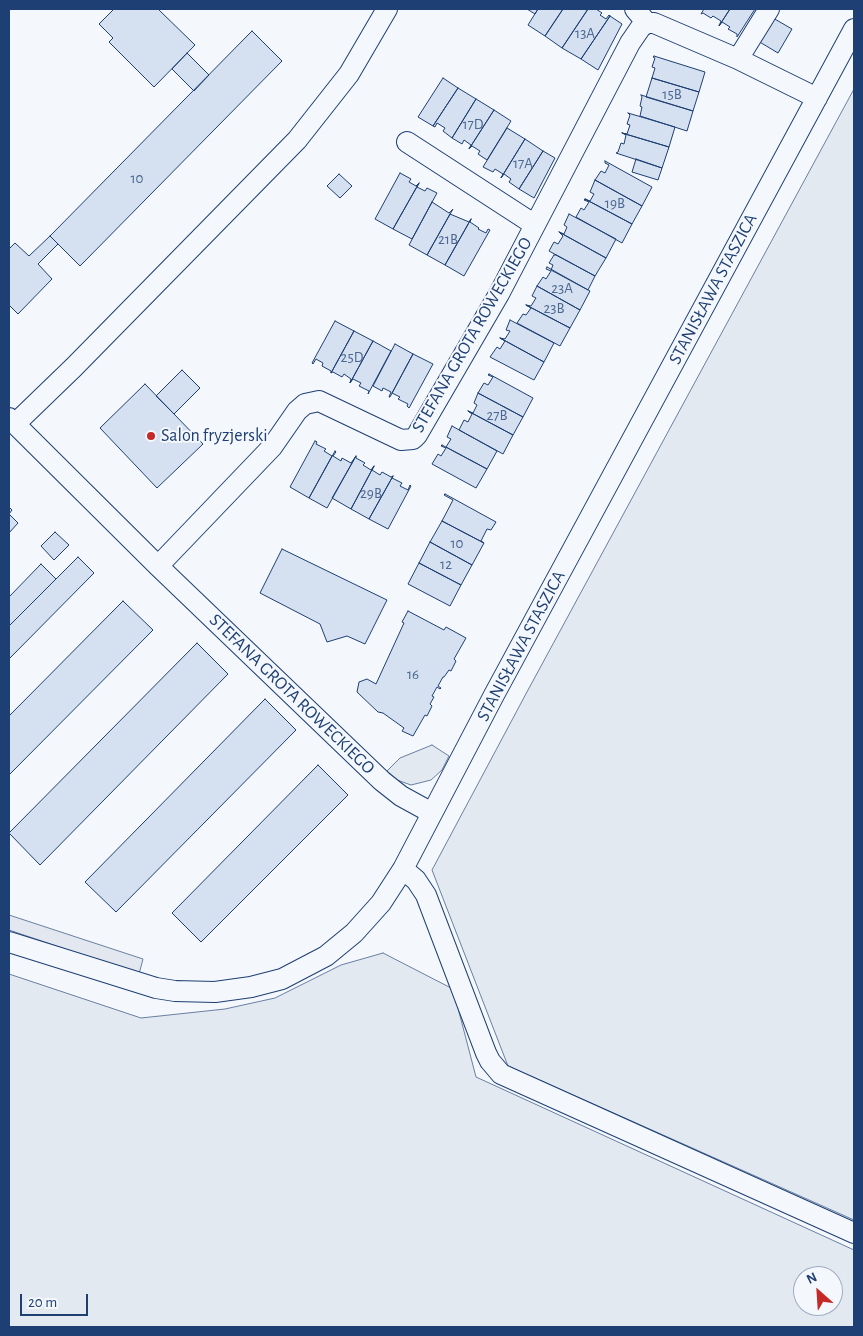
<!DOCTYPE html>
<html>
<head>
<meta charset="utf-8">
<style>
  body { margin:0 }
  #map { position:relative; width:863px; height:1336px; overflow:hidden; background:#f4f7fb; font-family:"Alegreya Sans",sans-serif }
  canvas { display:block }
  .frame { position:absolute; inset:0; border:10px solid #1d3f73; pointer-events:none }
  .north { position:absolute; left:793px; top:1266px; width:50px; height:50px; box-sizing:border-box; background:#f4f7fb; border:1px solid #9eadc5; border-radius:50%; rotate:334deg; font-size:14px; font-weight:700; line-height:20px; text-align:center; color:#1d3f73 }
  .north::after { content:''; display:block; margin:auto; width:18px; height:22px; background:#c62828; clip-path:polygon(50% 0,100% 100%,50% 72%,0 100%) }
  .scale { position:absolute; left:20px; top:1294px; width:68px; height:22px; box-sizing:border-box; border:2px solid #1d3f73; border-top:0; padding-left:6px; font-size:15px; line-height:18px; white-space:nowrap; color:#1d3f73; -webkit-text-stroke:4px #f4f7fb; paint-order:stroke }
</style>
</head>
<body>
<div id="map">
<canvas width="863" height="1336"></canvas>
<div class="frame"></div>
<div class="north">N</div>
<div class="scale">20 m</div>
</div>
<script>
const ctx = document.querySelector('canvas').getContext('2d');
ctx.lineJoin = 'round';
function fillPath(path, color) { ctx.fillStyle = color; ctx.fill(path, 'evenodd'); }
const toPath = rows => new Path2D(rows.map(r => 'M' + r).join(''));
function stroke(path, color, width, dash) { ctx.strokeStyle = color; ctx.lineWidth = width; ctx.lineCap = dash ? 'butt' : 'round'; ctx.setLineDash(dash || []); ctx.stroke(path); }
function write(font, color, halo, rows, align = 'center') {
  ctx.font = font + ' "Alegreya Sans",sans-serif'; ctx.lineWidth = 4; ctx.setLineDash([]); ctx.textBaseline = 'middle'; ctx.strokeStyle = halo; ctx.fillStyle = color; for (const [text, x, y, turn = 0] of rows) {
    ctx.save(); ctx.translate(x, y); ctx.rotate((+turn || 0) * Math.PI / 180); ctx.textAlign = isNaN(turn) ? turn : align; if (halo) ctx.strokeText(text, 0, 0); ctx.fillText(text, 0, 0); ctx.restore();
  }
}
const green = toPath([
  [854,89,854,1220,508,1066,432,870,528,690,854,89],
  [432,745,449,756,442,770,431,780,411,785,397,780,387,771,400,758,432,745],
  [383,953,453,989,476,1077,854,1250,854,1327,9,1327,9,974,141,1018,225,1009,275,998,341,965,383,953],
  [803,1276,833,1276,833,1306,803,1306,803,1276]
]);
fillPath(green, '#e3e9f0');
stroke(green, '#687fa3', 1);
const parking = toPath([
  [9,915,143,959,139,974,9,930,9,915]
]);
fillPath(parking, '#e3e8f0');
stroke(parking, '#687fa3', 1);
const building = toPath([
  [114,9,158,9,195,45,154,87,109,42,113,38,99,24,114,9],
  [527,9,538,9,535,14,527,9],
  [538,9,563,9,545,36,528,25,538,9],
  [563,9,588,9,562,48,545,36,563,9],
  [588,9,596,9,602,13,600,15,606,19,609,15,610,16,581,59,562,48,588,9],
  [704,9,730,9,719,26,721,21,713,16,711,18,703,13,701,14,704,9],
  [730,9,755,9,737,37,737,34,728,29,730,27,722,22,719,26,730,9],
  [610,16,622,24,598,70,581,59,610,16],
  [773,18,792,29,778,53,758,41,773,18],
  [252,31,282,61,80,266,50,236,252,31],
  [187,53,209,75,194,91,172,69,187,53],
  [654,56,705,72,699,92,652,78,655,68,652,67,655,58,653,57,654,56],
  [443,78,458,88,433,126,418,117,443,78],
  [652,78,699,92,693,111,646,97,652,78],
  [458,88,476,99,452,138,443,131,445,128,437,123,435,127,433,126,458,88],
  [641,95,693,111,687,131,640,116,642,107,640,106,642,97,641,95],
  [476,99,494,110,469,149,471,145,464,140,462,144,452,138,476,99],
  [494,110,511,121,487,160,478,154,480,151,472,146,469,149,494,110],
  [628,113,675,127,669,147,622,133,627,134,630,125,627,124,630,115,628,113],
  [507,128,525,139,501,178,503,174,495,169,493,172,483,167,507,128],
  [622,133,669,147,662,168,616,153,618,152,621,143,624,144,626,135,622,133],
  [525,139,543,151,519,189,509,182,511,179,504,174,501,178,525,139],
  [543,151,555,158,534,198,519,189,543,151],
  [636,159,662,168,658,180,632,172,636,159],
  [605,161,652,187,642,206,595,180,601,171,605,173,609,165,605,163,605,161],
  [400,173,411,179,409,182,416,186,419,183,393,229,375,219,400,173],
  [339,174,352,186,340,198,327,186,339,174],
  [595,180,642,206,632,224,585,199,590,201,594,194,590,192,595,180],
  [419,183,417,187,425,191,427,188,437,193,412,239,393,229,419,183],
  [585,199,632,224,622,243,576,217,581,208,584,210,589,202,584,200,585,199],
  [432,202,449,213,453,209,427,255,409,245,432,202],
  [450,214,469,222,471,219,445,265,427,255,450,214],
  [569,214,616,239,606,258,559,232,564,234,567,227,564,225,569,214],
  [471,219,470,222,479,228,478,229,486,233,488,229,490,230,464,276,445,265,471,219],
  [559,232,606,258,595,276,549,251,554,242,558,244,563,236,559,232],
  [50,236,58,244,38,264,52,279,18,314,9,305,9,249,15,243,29,256,50,236],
  [554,255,556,255,595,276,588,290,551,270,553,265,549,263,554,255],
  [547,267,590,291,580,310,537,286,543,277,546,279,551,271,546,269,547,267],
  [537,286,580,310,570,328,526,305,531,306,536,298,532,296,537,286],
  [526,305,570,328,560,346,517,323,523,314,526,315,531,308,526,305],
  [510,320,554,343,544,362,500,338,505,339,510,331,506,330,510,320],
  [335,321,354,331,331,373,331,371,322,366,323,363,316,359,313,364,312,363,335,321],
  [354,331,373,341,350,383,351,379,344,374,342,377,333,372,331,373,354,331],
  [500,338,544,362,534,380,490,357,497,347,500,349,505,341,500,338],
  [373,341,391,351,368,394,369,391,359,386,361,383,353,379,350,383,373,341],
  [395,344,413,354,390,397,389,397,391,392,383,388,382,391,373,386,395,344],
  [413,354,433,364,409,408,407,406,408,404,398,399,400,397,392,393,413,354],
  [182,370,200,388,174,414,156,396,182,370],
  [489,374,533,398,523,417,478,393,484,383,488,385,493,377,488,375,489,374],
  [145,384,203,444,157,488,100,428,145,384],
  [478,393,523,417,513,435,468,411,473,413,477,405,474,403,478,393],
  [468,411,513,435,503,454,459,430,464,420,468,422,472,414,468,411],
  [452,426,497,451,487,469,446,447,451,439,447,437,452,426],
  [315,441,317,442,316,444,326,449,324,451,332,456,309,498,290,487,315,441],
  [442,445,487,469,476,488,432,464,438,454,441,456,446,448,441,446,442,445],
  [335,451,336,452,333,456,341,461,342,458,351,463,356,456,327,508,309,498,335,451],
  [356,456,356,458,365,463,363,465,371,470,374,466,351,509,332,498,356,456],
  [374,466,372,470,380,475,382,472,391,477,393,476,369,519,351,509,374,466],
  [393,476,392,478,402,483,400,486,408,490,410,485,411,486,388,529,369,519,393,476],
  [445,494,496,522,491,530,487,529,481,541,484,543,442,521,453,500,444,495,445,494],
  [9,507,12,510,9,514,18,523,9,533,9,507],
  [442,521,484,543,472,565,430,542,442,521],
  [55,532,69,545,54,560,41,546,55,532],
  [430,542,472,565,461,585,419,563,430,542],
  [282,549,387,600,365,644,347,636,327,642,320,624,260,593,282,549],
  [78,557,94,573,9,659,9,626,78,557],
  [419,563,461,585,450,606,408,584,419,563],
  [41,564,56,579,9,626,9,597,41,564],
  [123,601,153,630,9,775,9,716,123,601],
  [408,611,444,630,446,627,466,638,454,659,456,661,451,671,449,670,444,677,443,677,438,686,441,688,440,689,437,687,432,696,434,697,430,704,432,706,427,716,425,715,413,736,402,731,404,728,383,713,378,712,357,692,359,682,367,679,376,684,404,623,402,622,408,611],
  [197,643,228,674,40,865,9,833,197,643],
  [265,699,296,730,116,912,85,882,265,699],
  [318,765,348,795,201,942,172,913,318,765]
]);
fillPath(building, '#d5e0f0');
stroke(building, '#1d3f73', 1);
const minor = toPath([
  [635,9,647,23],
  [769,9,738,59,817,98],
  [407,142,535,225],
  [9,418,158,566,382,781,401,796,432,813],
  [15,424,74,367,297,140,349,74,387,9],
  [158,566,272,447,297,411,305,404,319,401,401,440,413,439,417,435,499,294,630,43,641,27,647,23,654,23,738,59],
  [403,869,416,880,426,895,486,1053,490,1061,501,1074,854,1233],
  [9,942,156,988,175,991,215,992,251,987,282,979,326,956,354,933,381,903,403,869,494,695,854,29]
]);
stroke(minor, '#1d3f73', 22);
stroke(minor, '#f4f7fb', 20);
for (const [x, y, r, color] of [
  [151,436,5,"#c62828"]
]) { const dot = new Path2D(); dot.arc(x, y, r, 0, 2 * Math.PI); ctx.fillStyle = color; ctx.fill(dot); stroke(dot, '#f4f7fb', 2); }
write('15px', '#4b6792', null, [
  ["13A",585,33],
  ["15B",672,94],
  ["17D",473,124],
  ["17A",523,163],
  ["10",137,178],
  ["19B",615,203],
  ["21B",448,239],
  ["23A",562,288],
  ["23B",554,308],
  ["25D",352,357],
  ["27B",497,415],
  ["29B",371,493],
  ["10",457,543],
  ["12",446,564],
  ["16",413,674]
]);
write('18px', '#1d3f73', '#f4f7fb', [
  ["STANISŁAWA STASZICA",713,289,-62],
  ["STEFANA GROTA ROWECKIEGO",472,335,-60],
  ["STANISŁAWA STASZICA",521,646,-62],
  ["STEFANA GROTA ROWECKIEGO",292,694,44]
]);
write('18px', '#1d3f73', '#f4f7fb', [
  ["Salon fryzjerski",161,436]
], 'left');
</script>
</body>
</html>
